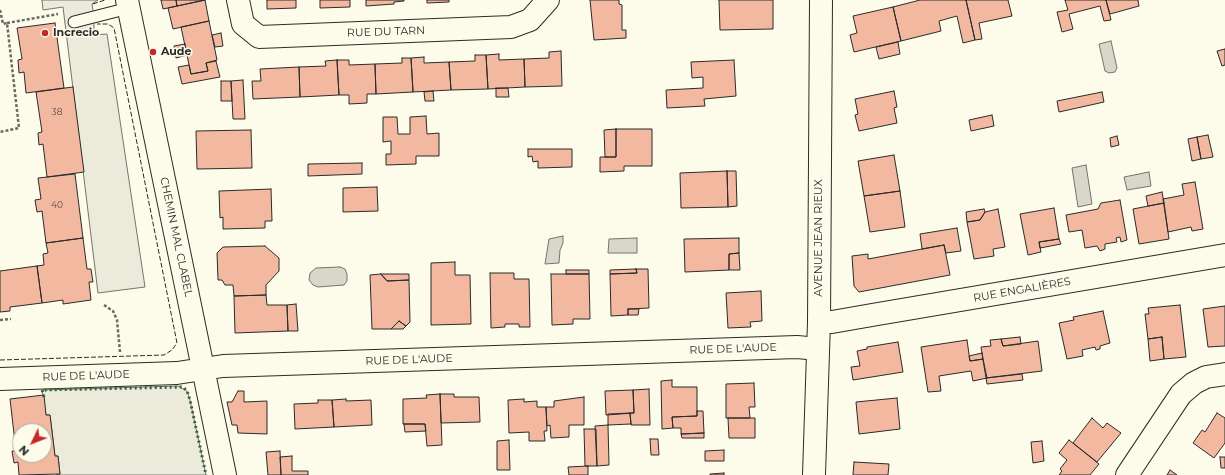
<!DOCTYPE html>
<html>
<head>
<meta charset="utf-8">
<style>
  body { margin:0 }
  #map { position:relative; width:1225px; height:475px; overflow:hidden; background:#fdfbea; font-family:Montserrat,sans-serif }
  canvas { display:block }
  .north { position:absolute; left:12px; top:423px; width:40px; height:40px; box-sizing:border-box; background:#fdfbea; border:1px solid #a9a89e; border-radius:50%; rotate:227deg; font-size:11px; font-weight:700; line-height:16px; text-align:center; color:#2b2b2b }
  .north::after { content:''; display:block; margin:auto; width:14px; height:18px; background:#c62828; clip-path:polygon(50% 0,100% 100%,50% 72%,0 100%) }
</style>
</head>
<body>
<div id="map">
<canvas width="1225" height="475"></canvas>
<div class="north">N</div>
</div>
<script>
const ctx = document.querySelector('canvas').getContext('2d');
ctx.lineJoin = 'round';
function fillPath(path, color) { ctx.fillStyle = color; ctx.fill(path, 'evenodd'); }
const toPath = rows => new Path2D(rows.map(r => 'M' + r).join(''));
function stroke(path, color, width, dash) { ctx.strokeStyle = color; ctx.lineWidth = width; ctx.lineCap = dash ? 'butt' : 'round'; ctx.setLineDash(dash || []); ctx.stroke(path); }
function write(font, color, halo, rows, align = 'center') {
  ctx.font = font + ' Montserrat,sans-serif'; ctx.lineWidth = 3; ctx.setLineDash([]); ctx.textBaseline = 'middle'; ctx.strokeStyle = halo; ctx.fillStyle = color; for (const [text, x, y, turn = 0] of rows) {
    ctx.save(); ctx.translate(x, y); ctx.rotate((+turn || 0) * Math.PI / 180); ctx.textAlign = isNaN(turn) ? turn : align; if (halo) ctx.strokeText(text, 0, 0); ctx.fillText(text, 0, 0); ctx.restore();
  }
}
const green = toPath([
  [178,386,187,391,190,400,206,475,56,475,60,474,58,456,55,456,50,415,46,415,42,390,178,386]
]);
fillPath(green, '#ecebdb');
stroke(green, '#74746e', 1);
const parking = toPath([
  [42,0,98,0,92,4,94,16,94,35,107,34,145,287,98,293,63,7,43,10,42,0]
]);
fillPath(parking, '#eceadb');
stroke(parking, '#74746e', 1);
const water = toPath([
  [1111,41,1117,68,1115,72,1109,73,1105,71,1099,44,1111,41],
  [1086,165,1092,204,1078,207,1072,168,1086,165],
  [1149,172,1151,186,1127,190,1124,177,1149,172],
  [563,236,563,243,560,250,559,263,545,264,549,239,563,236],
  [637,238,637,253,608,253,609,239,637,238],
  [340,267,345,269,347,274,347,281,344,285,318,287,313,285,309,280,310,273,316,268,340,267]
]);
fillPath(water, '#d8d7c9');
stroke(water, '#74746e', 1);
const building = toPath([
  [161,0,176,0,177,6,163,9,161,0],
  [176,0,205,0,177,6,176,0],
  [205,0,209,21,173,29,168,8,205,0],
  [267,0,296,0,296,8,267,9,267,0],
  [320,0,350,0,350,7,320,8,320,0],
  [366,0,404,0,404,1,394,2,394,4,366,6,366,0],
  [427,0,449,0,449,2,427,3,427,0],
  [590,0,619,0,619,4,622,5,622,30,626,30,626,38,594,40,590,0],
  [719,0,773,0,773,29,720,30,719,0],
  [920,0,966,0,975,40,963,43,957,16,939,21,941,31,901,41,893,7,920,0],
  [966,0,1008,0,1012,16,979,23,982,39,975,40,966,0],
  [1065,0,1106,0,1111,20,1104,21,1100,6,1069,14,1073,29,1062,32,1057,12,1068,10,1065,0],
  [1106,0,1138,0,1139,6,1110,14,1106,0],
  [893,7,901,41,854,52,850,35,857,33,853,16,893,7],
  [209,21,217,60,206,63,208,71,191,74,181,27,209,21],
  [55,23,64,88,26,93,24,72,19,73,18,60,22,59,17,28,55,23],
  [221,33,223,46,215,47,212,35,221,33],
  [898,42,900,54,879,59,876,47,898,42],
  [185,44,187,55,176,58,174,46,185,44],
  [1225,49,1225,65,1222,66,1217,51,1225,49],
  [561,51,562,86,525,87,524,59,549,58,549,52,561,51],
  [499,54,499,60,524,59,525,87,488,89,486,55,499,54],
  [475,55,486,55,488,89,451,90,449,62,475,61,475,55],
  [424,57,424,63,449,62,451,90,413,92,411,58,424,57],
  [402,58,411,58,413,92,376,94,375,64,402,63,402,58],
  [337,60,349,60,349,65,375,64,376,94,367,94,367,103,349,104,349,95,339,95,337,60],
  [337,60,339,95,300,97,299,67,326,66,325,61,337,60],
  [734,60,736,96,704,99,705,106,667,108,666,90,703,88,703,77,692,78,691,62,734,60],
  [216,61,220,77,182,84,178,67,189,65,191,74,208,71,206,63,216,61],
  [299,67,300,97,253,99,252,81,261,81,260,69,299,67],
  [243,80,245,119,233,119,231,81,243,80],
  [221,81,231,81,232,101,221,101,221,81],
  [73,87,84,172,47,177,43,144,39,145,38,133,42,132,36,92,73,87],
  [496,88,508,88,509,97,496,97,496,88],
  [433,91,434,101,425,101,424,92,433,91],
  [894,91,897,107,894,108,897,123,859,131,855,115,858,114,855,99,894,91],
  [1102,92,1104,102,1059,112,1057,101,1102,92],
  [992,115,994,126,971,131,969,120,992,115],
  [426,116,427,134,439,133,439,156,416,156,416,164,386,165,386,154,391,154,391,141,383,142,383,117,397,117,398,134,410,134,410,117,426,116],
  [616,129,616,157,605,157,604,130,616,129],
  [616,129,652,129,652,166,624,166,624,171,600,172,600,157,616,157,616,129],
  [251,130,252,168,197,169,196,131,251,130],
  [1208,135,1213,157,1201,159,1197,137,1208,135],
  [1117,136,1119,145,1111,147,1110,138,1117,136],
  [1197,137,1201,159,1192,161,1188,139,1197,137],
  [528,149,572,149,572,167,538,168,538,161,533,162,532,156,528,157,528,149],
  [894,155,900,191,864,196,858,161,894,155],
  [362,163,362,174,308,176,308,164,362,163],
  [727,171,736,171,737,206,728,207,727,171],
  [727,171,728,207,681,208,680,173,727,171],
  [75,174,83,238,46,243,42,211,37,212,35,200,41,199,38,178,75,174],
  [1195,182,1203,229,1192,231,1191,227,1168,232,1163,199,1184,195,1182,184,1195,182],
  [377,187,378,211,343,212,343,188,377,187],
  [271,189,272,221,265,221,265,228,223,229,223,217,220,218,219,191,271,189],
  [900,191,905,227,870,232,864,196,900,191],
  [1162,192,1164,203,1148,206,1146,196,1162,192],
  [1120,200,1127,240,1121,242,1120,237,1116,238,1117,242,1105,244,1105,249,1100,251,1097,246,1085,248,1082,230,1069,232,1066,215,1098,209,1101,203,1120,200],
  [1164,203,1169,239,1139,244,1133,209,1164,203],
  [1054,208,1059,239,1039,242,1041,252,1028,255,1020,214,1054,208],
  [984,209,985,212,980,220,967,222,966,212,984,209],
  [998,209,1005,247,993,249,994,256,974,259,967,222,980,220,985,212,998,209],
  [957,228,961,251,946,253,944,245,922,249,920,234,957,228],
  [83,238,87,269,91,269,93,282,89,282,91,300,63,304,63,300,42,303,37,266,44,265,43,254,48,253,46,243,83,238],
  [739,238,739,253,729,254,729,270,685,272,684,239,739,238],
  [1059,239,1061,244,1040,248,1039,242,1059,239],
  [944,245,950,275,859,292,854,286,852,256,868,254,868,259,944,245],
  [265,246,279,258,279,271,266,285,266,295,234,296,233,285,225,285,222,280,218,280,217,253,223,247,265,246],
  [739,253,740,270,729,270,729,254,739,253],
  [455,262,455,275,470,275,471,324,431,325,431,263,455,262],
  [37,266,42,303,10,307,10,311,0,312,0,271,37,266],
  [636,269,637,273,610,274,610,270,636,269],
  [636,269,648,269,649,308,628,309,628,315,611,316,610,274,637,273,636,269],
  [566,270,589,270,589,274,566,274,566,270],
  [490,273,514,273,514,279,529,279,530,327,519,327,519,324,505,324,505,327,491,328,490,273],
  [381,274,409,274,409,280,387,281,381,274],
  [381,274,387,281,409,280,410,322,406,326,399,321,391,329,372,329,370,275,381,274],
  [551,274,589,274,590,319,573,319,573,324,552,325,551,274],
  [761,291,762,321,750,322,751,327,728,328,726,293,761,291],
  [266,295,267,305,287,305,288,331,235,333,234,296,266,295],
  [296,304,298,331,288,331,287,305,296,304],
  [1180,305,1186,357,1164,359,1162,337,1148,339,1145,314,1149,314,1148,308,1180,305],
  [1225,306,1225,346,1208,347,1203,309,1225,306],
  [628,309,639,309,638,315,628,315,628,309],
  [1103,311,1110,343,1100,346,1100,349,1096,350,1095,347,1082,350,1083,356,1067,359,1059,323,1074,320,1073,317,1103,311],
  [399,321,406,326,403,329,391,329,399,321],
  [1020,337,1021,344,1003,346,1001,339,1020,337],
  [1162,337,1164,359,1150,361,1148,339,1162,337],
  [1001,339,1003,346,1038,341,1042,371,986,378,981,347,991,346,990,340,1001,339],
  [967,340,970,361,983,359,987,378,973,381,971,371,939,376,941,391,928,392,921,347,967,340],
  [898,342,903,372,853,380,851,367,860,366,857,351,867,349,867,347,898,342],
  [982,353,983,359,970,361,969,356,982,353],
  [1022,374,1023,380,987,384,986,378,1022,374],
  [672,380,672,387,697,387,697,416,672,417,673,428,662,429,661,381,672,380],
  [754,383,755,407,749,407,750,418,726,418,726,384,754,383],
  [649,389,650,425,631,425,630,413,634,413,633,390,649,389],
  [633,390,634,413,606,415,605,391,633,390],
  [238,391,244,391,244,402,267,401,267,434,238,433,237,425,232,425,227,402,232,402,238,391],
  [440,394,454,394,454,397,479,397,480,422,441,423,440,394],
  [440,394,442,445,427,446,425,424,403,424,403,399,427,398,426,395,440,394],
  [44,395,46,415,50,415,55,456,58,456,60,474,19,475,18,462,14,463,12,451,16,451,10,399,44,395],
  [20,431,44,431,44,455,20,455,20,431],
  [584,397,584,425,569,425,569,437,551,438,550,425,547,426,546,407,554,407,554,401,584,397],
  [897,398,900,429,859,434,856,402,897,398],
  [346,399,346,401,371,400,372,425,334,427,332,400,346,399],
  [524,399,524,402,537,401,537,407,546,407,547,431,544,431,545,441,529,441,529,432,509,433,508,400,524,399],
  [318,400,332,400,334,427,295,429,294,404,318,403,318,400],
  [697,411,703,411,704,433,681,434,681,428,673,428,672,417,697,416,697,411],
  [630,413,631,424,608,425,608,414,630,413],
  [1217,413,1225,418,1225,443,1214,458,1193,443,1202,430,1205,432,1217,413],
  [728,418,755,418,755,438,729,438,728,418],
  [1092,418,1103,428,1107,423,1121,433,1097,462,1073,443,1092,418],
  [404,424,425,424,426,431,405,432,404,424],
  [608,425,609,465,597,466,595,426,608,425],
  [584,429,596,429,597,466,585,466,584,429],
  [704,433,704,438,682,438,681,434,704,433],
  [650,439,658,439,659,455,651,455,650,439],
  [509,440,510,470,497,470,497,441,509,440],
  [1069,440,1099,464,1090,475,1059,475,1062,471,1060,469,1067,460,1059,453,1069,440],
  [1042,441,1044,461,1033,463,1031,442,1042,441],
  [724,450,724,461,705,461,705,451,724,450],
  [280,451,281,475,268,475,266,452,280,451],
  [292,456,292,471,308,471,308,475,281,475,280,457,292,456],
  [1220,457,1225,457,1225,468,1221,468,1220,457],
  [854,462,889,464,888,475,853,475,854,462],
  [588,466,588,475,569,475,568,467,588,466],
  [1170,470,1177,475,1167,475,1170,470],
  [724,473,724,475,710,475,710,474,724,473]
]);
fillPath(building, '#f2b8a0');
stroke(building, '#2b2b2b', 1);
const lane = toPath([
  [74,22,129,8]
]);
const street = toPath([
  [127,0,225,475],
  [238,0,243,24,259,37,511,27,530,20,548,0],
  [819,322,832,322,872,315,1225,255],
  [0,379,177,373,223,366,797,347,818,349],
  [1127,475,1181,394,1194,383,1206,377,1225,374]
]);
const secondary = toPath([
  [814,475,819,322,821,0]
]);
stroke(lane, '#2b2b2b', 13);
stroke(street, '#2b2b2b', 24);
stroke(secondary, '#2b2b2b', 24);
stroke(toPath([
  [0,10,3,24,7,23,19,128,0,132],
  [7,23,58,14],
  [104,305,113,311,117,320,120,352],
  [0,320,11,319]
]), '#6a6964', 2.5, [3, 2]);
stroke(lane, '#fdfbea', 11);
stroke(street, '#fdfbea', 22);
stroke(secondary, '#fdfbea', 22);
stroke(toPath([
  [44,397,42,390,183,387,187,391,190,400,206,475]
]), '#34623c', 3, [2, 3]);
stroke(toPath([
  [93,4,105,0],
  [0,360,164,355,172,350,177,343,114,28,108,24,97,24]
]), '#2b2b2b', 1, [5, 2]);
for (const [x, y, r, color] of [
  [45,33,4,"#c62828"],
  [153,52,4,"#c62828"]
]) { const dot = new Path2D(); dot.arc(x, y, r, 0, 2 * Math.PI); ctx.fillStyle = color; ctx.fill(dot); stroke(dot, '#fdfbea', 1.5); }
write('9px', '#5d4e48', null, [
  ["38",57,112],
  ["40",57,205]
]);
write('11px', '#2b2b2b', '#fdfbea', [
  ["RUE DU TARN",386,32,-2],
  ["CHEMIN MAL CLABEL",176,237,78],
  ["AVENUE JEAN RIEUX",819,238,-90],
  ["RUE ENGALIÈRES",1022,290,-10],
  ["RUE DE L'AUDE",733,349,-2],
  ["RUE DE L'AUDE",409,360,-2],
  ["RUE DE L'AUDE",86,376,-2]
]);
write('bold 11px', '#2b2b2b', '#fdfbea', [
  ["Increcio",53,33],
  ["Aude",161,52]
], 'left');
</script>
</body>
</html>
